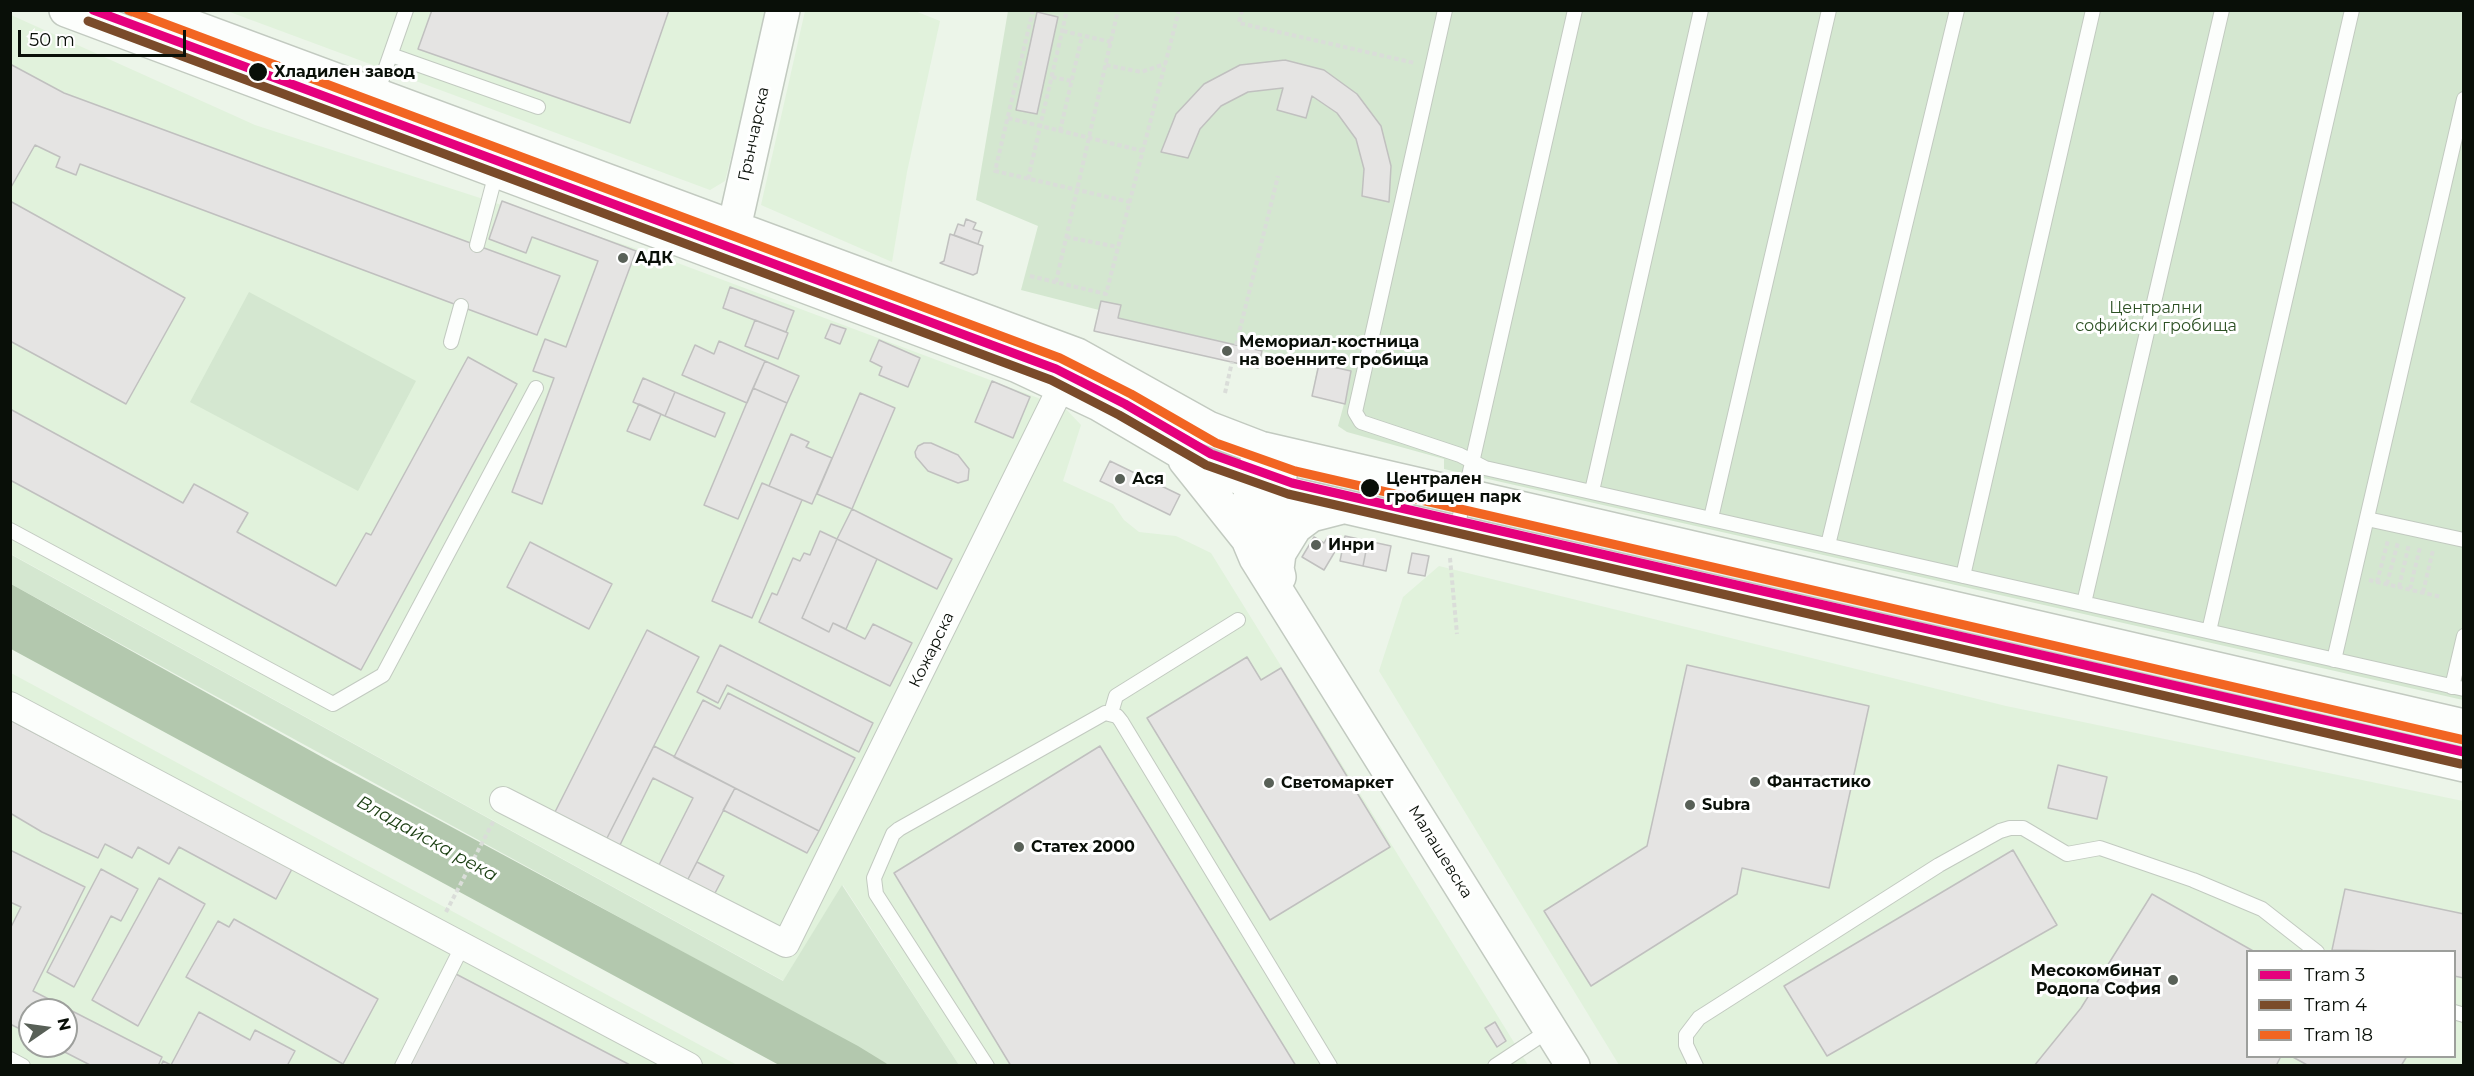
<!DOCTYPE html>
<html>
<head>
<meta charset="utf-8">
<style>
  body { margin:0 }
  #map { position:relative; width:2474px; height:1076px; overflow:hidden; background:#ecf5e9; font-family:Montserrat,sans-serif }
  canvas { display:block }
  .frame { position:absolute; inset:0; border:12px solid #090f08; pointer-events:none }
  .legend { position:absolute; left:2246px; top:950px; width:210px; height:108px; box-sizing:border-box; background:#fff; border:2px solid #9d9f9c; margin:0; padding:8px 10px; list-style:none; font-size:18px; color:#090f08 }
  .legend li { display:flex; align-items:center; gap:12px; height:30px }
  .legend b { width:30px; border:2px solid #9d9f9c }
  .north { position:absolute; left:18px; top:998px; width:60px; height:60px; box-sizing:border-box; background:#fff; border:2px solid #9d9f9c; border-radius:50%; rotate:77deg; font-size:16px; font-weight:700; line-height:24px; text-align:center; color:#090f08 }
  .north::after { content:''; display:block; margin:auto; width:21px; height:27px; background:#586057; clip-path:polygon(50% 0,100% 100%,50% 72%,0 100%) }
  .scale { position:absolute; left:18px; top:30px; width:168px; height:27px; box-sizing:border-box; border:3px solid #090f08; border-top:0; padding-left:8px; font-size:18px; line-height:21px; white-space:nowrap; color:#090f08; -webkit-text-stroke:4px #fff; paint-order:stroke }
</style>
</head>
<body>
<div id="map">
<canvas width="2474" height="1076"></canvas>
<div class="frame"></div>
<ul class="legend">
<li><b style="height:8px;background:#e5007d"></b>Tram 3</li>
<li><b style="height:8px;background:#7a4b2a"></b>Tram 4</li>
<li><b style="height:8px;background:#f26522"></b>Tram 18</li>
</ul>
<div class="north">N</div>
<div class="scale">50 m</div>
</div>
<script>
const ctx = document.querySelector('canvas').getContext('2d');
ctx.lineJoin = 'round';
function fillPath(path, color) { ctx.fillStyle = color; ctx.fill(path, 'evenodd'); }
const toPath = rows => new Path2D(rows.map(r => 'M' + r).join(''));
function stroke(path, color, width, dash) { ctx.strokeStyle = color; ctx.lineWidth = width; ctx.lineCap = dash ? 'butt' : 'round'; ctx.setLineDash(dash || []); ctx.stroke(path); }
function write(font, color, halo, rows, align = 'center') {
  ctx.font = font + ' Montserrat,sans-serif'; ctx.lineWidth = 6; ctx.setLineDash([]); ctx.textBaseline = 'middle'; ctx.strokeStyle = halo; ctx.fillStyle = color; for (const [text, x, y, turn = 0] of rows) {
    ctx.save(); ctx.translate(x, y); ctx.rotate((+turn || 0) * Math.PI / 180); ctx.textAlign = isNaN(turn) ? turn : align; if (halo) ctx.strokeText(text, 0, 0); ctx.fillText(text, 0, 0); ctx.restore();
  }
}
fillPath(toPath([
  [227,11,768,11,725,181,710,190],
  [805,11,915,11,940,21,907,172,892,262,761,205],
  [11,15,255,125,659,256,1065,408,1081,425,1063,481,1113,504,1124,520,1139,532,1176,536,1211,553,1528,1065,959,1065,843,885,784,981,11,554],
  [1439,566,2006,706,2463,801,2463,1065,1619,1065,1379,671,1403,597],
  [2248,952,2454,952,2454,1056,2248,1056],
  [11,673,737,1065,11,1065],
  [30,1010,66,1010,66,1046,30,1046]
]), '#e1f2dc');
fillPath(toPath([
  [1008,11,2463,11,2463,700,1444,469,1444,459,1347,432,1338,426,1344,404,1312,396,1318,364,1262,351,1258,368,1094,331,1099,310,1021,290,1038,226,976,200],
  [249,292,416,381,358,491,190,402],
  [10,554,783,981,842,885,959,1065,889,1065,11,584]
]), '#d4e7d0');
fillPath(toPath([
  [11,584,331,762,858,1046,889,1065,779,1065,11,649]
]), '#b3c8ae');
const building = toPath([
  [432,10,669,10,630,123,418,49,432,10],
  [1037,12,1058,17,1037,114,1016,110,1037,12],
  [1285,60,1324,70,1357,94,1381,126,1391,166,1389,202,1362,196,1364,169,1356,139,1337,113,1312,96,1306,118,1277,110,1283,88,1248,92,1221,106,1200,129,1188,158,1161,152,1176,114,1204,84,1240,65,1285,60],
  [10,64,64,93,560,276,537,335,80,164,76,175,56,167,60,157,35,145,10,189,10,64],
  [10,201,185,298,126,404,10,341,10,201],
  [502,201,636,251,542,504,512,492,554,378,533,371,545,339,566,347,598,261,532,237,526,253,489,239,502,201],
  [966,219,976,223,973,229,982,232,978,244,954,235,958,224,964,226,966,219],
  [950,234,983,246,977,273,973,275,940,263,944,261,950,234],
  [730,287,794,311,786,332,723,308,730,287],
  [1101,301,1121,305,1118,318,1262,351,1258,368,1094,331,1101,301],
  [755,320,788,333,778,359,745,346,755,320],
  [831,324,846,329,840,344,825,338,831,324],
  [879,340,920,358,908,387,879,375,882,367,870,361,879,340],
  [719,341,765,361,747,403,682,375,695,345,714,354,719,341],
  [468,357,517,384,361,670,10,480,10,409,183,503,194,484,248,513,237,532,336,586,366,533,371,535,468,357],
  [765,361,799,376,787,403,753,388,765,361],
  [1319,364,1351,371,1345,404,1312,396,1319,364],
  [643,378,675,392,665,416,633,402,643,378],
  [992,381,1030,397,1013,438,975,422,992,381],
  [753,388,787,403,738,519,704,505,753,388],
  [675,392,725,413,715,437,665,416,675,392],
  [860,393,895,408,852,509,817,494,860,393],
  [639,404,661,414,650,440,627,431,639,404],
  [791,434,809,442,806,447,832,458,812,504,769,486,791,434],
  [924,443,931,443,958,455,969,469,968,480,958,483,928,471,916,457,915,452,918,446,924,443],
  [1110,461,1180,495,1170,515,1100,481,1110,461],
  [762,483,802,500,752,618,712,601,762,483],
  [852,509,952,559,937,589,837,539,852,509],
  [820,531,837,539,802,618,829,632,833,623,865,639,873,624,912,643,890,686,759,622,772,593,777,595,793,558,800,561,804,553,810,555,820,531],
  [1328,536,1340,543,1324,570,1302,557,1314,537,1324,543,1328,536],
  [1345,536,1368,541,1363,566,1340,561,1345,536],
  [837,539,877,559,846,629,833,623,829,632,802,618,837,539],
  [1368,541,1391,546,1386,571,1363,566,1368,541],
  [530,542,612,584,589,629,507,587,530,542],
  [1412,553,1429,556,1425,576,1408,573,1412,553],
  [647,630,699,657,606,840,554,814,647,630],
  [720,645,873,723,859,752,727,685,718,703,697,692,720,645],
  [1247,657,1261,680,1281,668,1390,847,1270,920,1147,718,1247,657],
  [1687,665,1869,706,1829,888,1742,868,1737,894,1591,986,1544,911,1647,846,1687,665],
  [728,693,855,758,819,831,674,757,703,700,720,709,728,693],
  [10,720,292,869,276,899,179,847,169,864,138,847,132,858,105,844,98,858,42,832,10,813,10,720],
  [654,746,735,788,687,881,658,867,693,798,653,778,619,847,606,840,654,746],
  [1100,746,1296,1066,1011,1066,894,873,1100,746],
  [2058,765,2107,777,2097,819,2048,808,2058,765],
  [735,788,819,831,807,853,723,810,735,788],
  [10,850,85,887,33,991,162,1057,158,1066,92,1066,53,1046,66,1046,66,1010,30,1010,30,1034,10,1024,10,929,21,907,10,902,10,850],
  [2013,850,2057,925,1827,1056,1784,986,2013,850],
  [697,862,724,876,714,895,687,881,697,862],
  [101,869,138,889,121,921,111,916,74,987,47,972,101,869],
  [159,878,205,904,138,1026,92,1000,159,878],
  [2345,889,2464,914,2464,978,2454,976,2454,952,2332,950,2345,889],
  [2152,894,2255,952,2248,952,2248,1056,2281,1056,2276,1066,2034,1066,2081,1008,2152,894],
  [234,919,378,999,343,1064,186,977,218,921,229,927,234,919],
  [454,973,632,1066,406,1066,454,973],
  [199,1012,250,1040,255,1030,295,1051,287,1066,161,1066,163,1061,171,1065,199,1012],
  [1495,1022,1506,1041,1497,1047,1485,1028,1495,1022],
  [2291,1056,2407,1056,2401,1066,2309,1066,2291,1056]
]);
fillPath(building, '#e5e4e3');
stroke(building, '#c0c0bf', 1.5);
const lane = toPath([
  [1445,10,1355,412,1361,422,1460,455,1485,468,2464,689],
  [391,55,538,107],
  [376,96,406,10],
  [477,245,496,173],
  [451,342,461,306],
  [1592,491,1701,10],
  [1711,518,1829,10],
  [2367,519,2464,540],
  [10,530,333,704,383,675,536,388],
  [1456,533,1575,10],
  [1828,545,1957,10],
  [1963,576,2093,10],
  [2084,603,2222,10],
  [2209,631,2352,10],
  [2334,660,2464,99],
  [2452,687,2464,636],
  [1111,713,1116,696,1238,620],
  [2454,1012,2464,1015],
  [10,1059,23,1066],
  [402,1066,462,947],
  [987,1066,876,894,874,878,893,834,899,829,1105,713,1117,716,1121,721,1330,1066],
  [1495,1066,1551,1029],
  [1696,1066,1686,1045,1686,1035,1699,1018,1939,865,2000,831,2010,828,2023,828,2067,854,2100,848,2193,880,2262,909,2317,952]
]);
const street = toPath([
  [10,705,689,1066],
  [503,800,786,944,1077,355]
]);
const secondary = toPath([
  [66,10,1018,366,1099,404,1201,464,1277,491,2464,765],
  [147,10,1077,355,1208,428,1260,448,2464,726],
  [729,250,783,10],
  [1185,460,1248,539],
  [1257,462,1248,507,1248,539,1256,558,1573,1066],
  [1277,569,1279,553,1295,527,1311,515,1342,507],
  [1279,577,1270,540,1281,469]
]);
stroke(lane, '#c2cac0', 16);
stroke(street, '#c2cac0', 28);
stroke(secondary, '#c2cac0', 36);
stroke(toPath([
  [1033,10,995,171,1130,202],
  [1242,10,1239,23,1415,63],
  [1063,31,1111,42],
  [1106,65,1141,72,1165,64],
  [1052,77,1072,81],
  [1008,118,1143,151],
  [1060,131,1082,36],
  [1028,179,1067,10],
  [1066,237,1118,247],
  [1030,276,1106,294,1179,10],
  [1056,282,1118,10],
  [1236,345,1278,176],
  [1225,393,1232,362],
  [1450,558,1457,634],
  [2369,580,2441,597],
  [2377,582,2388,540],
  [2387,584,2398,542],
  [2399,587,2409,544],
  [2410,589,2420,547],
  [2423,592,2433,550],
  [446,912,494,820]
]), '#daddd9', 4, [4.5, 3]);
stroke(lane, '#fcfefc', 14);
stroke(street, '#fcfefc', 26);
stroke(secondary, '#fcfefc', 33);
stroke(toPath([
  [93,10,1056,369,1125,404,1211,454,1292,483,2464,752]
]), '#e5007d', 9);
stroke(toPath([
  [88,21,1051,380,1119,415,1206,465,1288,494,2461,764]
]), '#7a4b2a', 9);
stroke(toPath([
  [128,10,1060,358,1131,394,1216,443,1295,471,2464,740]
]), '#f26522', 9);
for (const [x, y, r, color] of [
  [258,72,10,"#090f08"],
  [623,258,6,"#586057"],
  [1227,351,6,"#586057"],
  [1120,479,6,"#586057"],
  [1370,488,10,"#090f08"],
  [1316,545,6,"#586057"],
  [1755,782,6,"#586057"],
  [1269,783,6,"#586057"],
  [1690,805,6,"#586057"],
  [1019,847,6,"#586057"],
  [2173,980,6,"#586057"]
]) { const dot = new Path2D(); dot.arc(x, y, r, 0, 2 * Math.PI); ctx.fillStyle = color; ctx.fill(dot); stroke(dot, '#fff', 2); }
write('bold 16px', '#090f08', '#fff', [
  ["Хладилен завод",274,72],
  ["Централен",1386,479],
  ["гробищен парк",1386,497]
], 'left');
write('16px', '#090f08', '#fff', [
  ["Грънчарска",754,134,-78],
  ["Кожарска",932,650,-64],
  ["Малашевска",1440,852,58]
]);
write('bold 16px', '#090f08', '#fff', [
  ["АДК",635,258],
  ["Мемориал-костница",1239,342],
  ["на военните гробища",1239,360],
  ["Ася",1132,479],
  ["Инри",1328,545],
  ["Фантастико",1767,782],
  ["Светомаркет",1281,783],
  ["Subra",1702,805],
  ["Статех 2000",1031,847],
  ["Месокомбинат",2161,971,"right"],
  ["Родопа София",2161,989,"right"]
], 'left');
write('16px', '#2c5023', '#fff', [
  ["Централни",2156,308],
  ["софийски гробища",2156,326]
]);
write('italic 18px', '#183c0f', '#fff', [
  ["Владайска река",427,839,29]
]);
</script>
</body>
</html>
